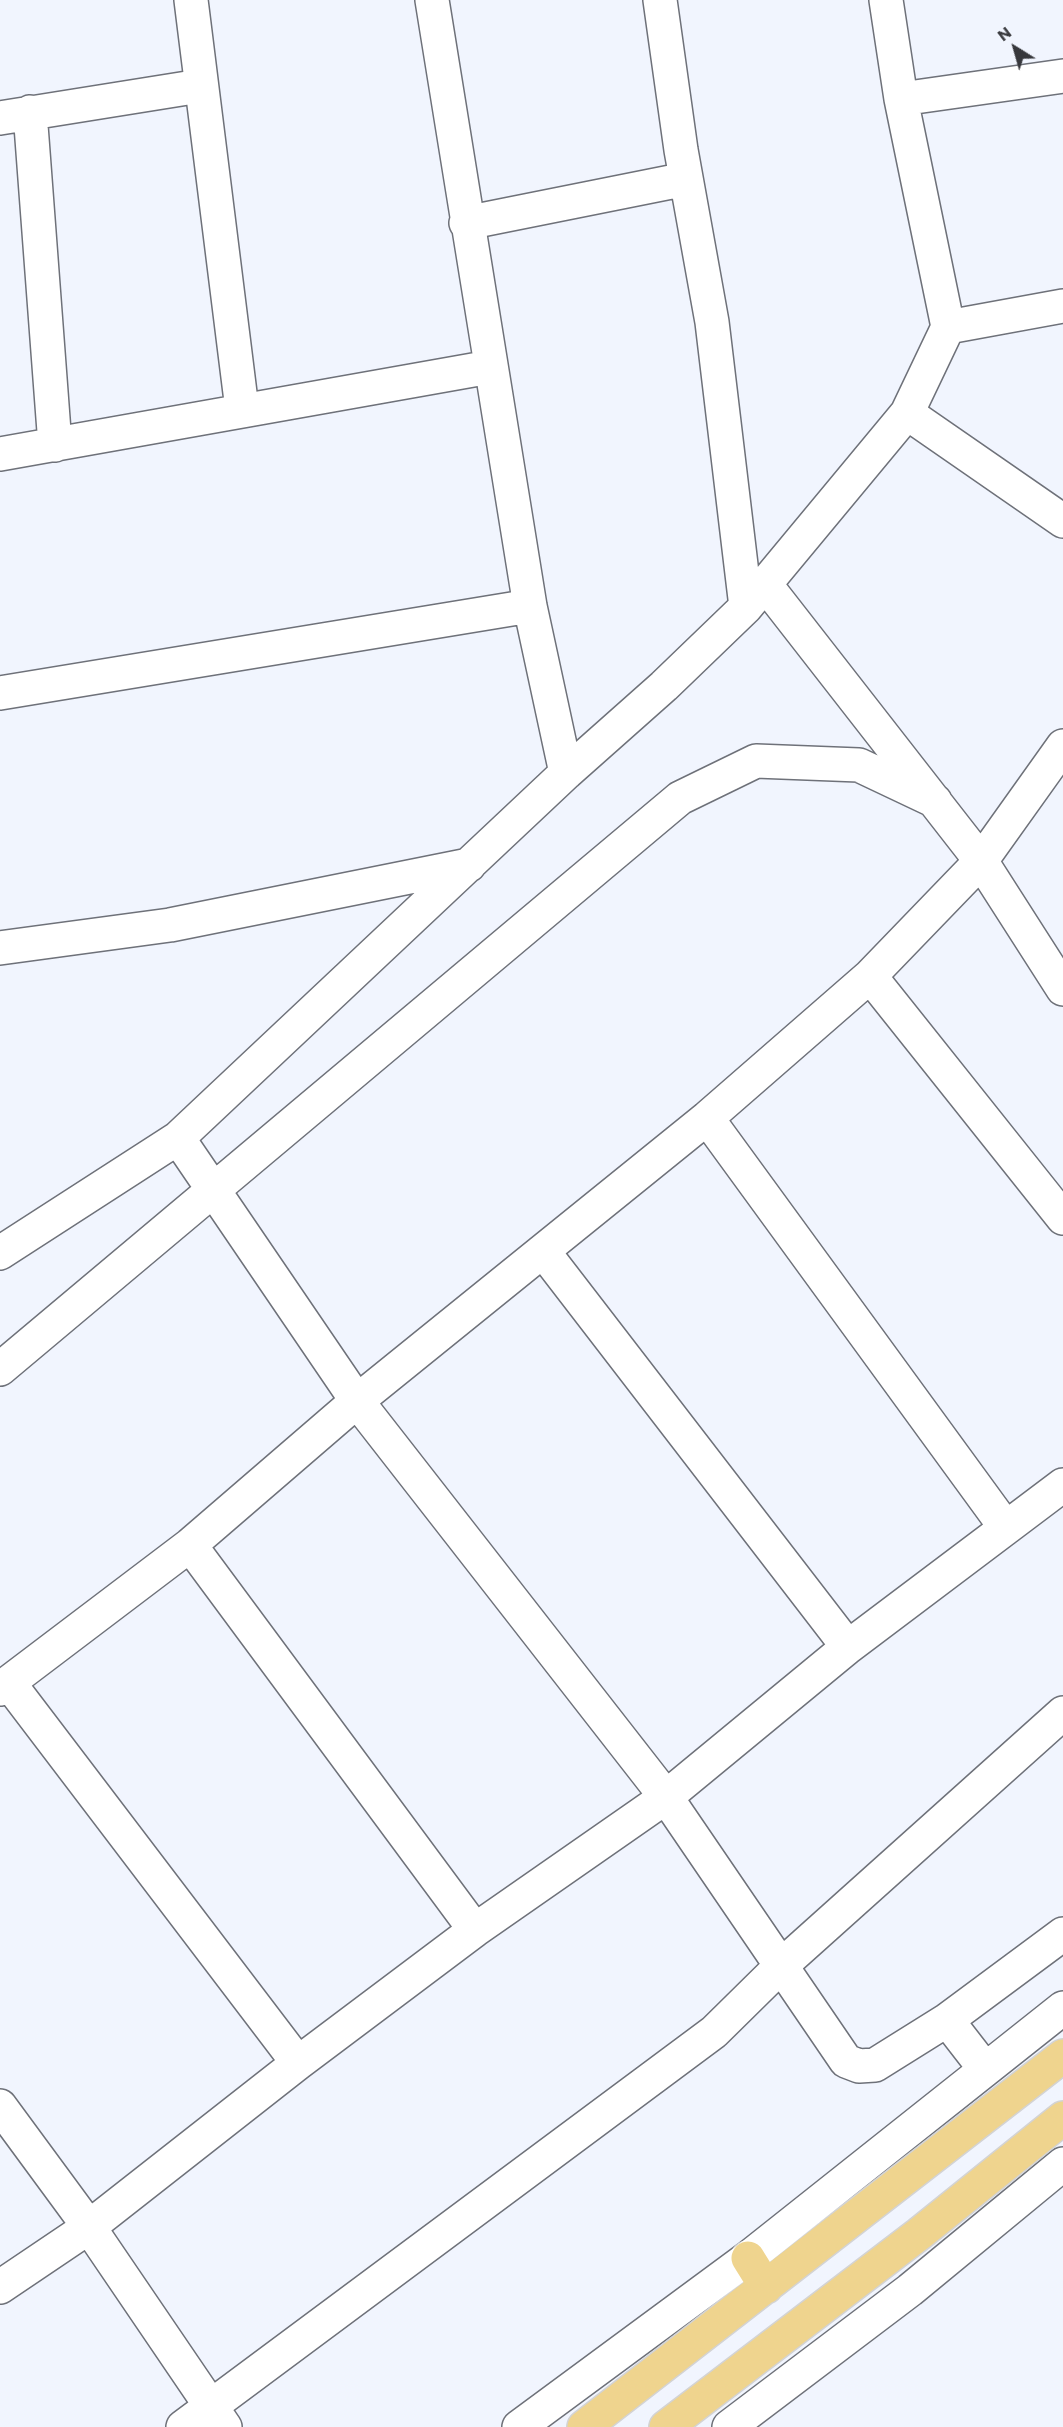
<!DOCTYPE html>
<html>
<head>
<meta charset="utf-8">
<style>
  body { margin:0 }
  #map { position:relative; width:1063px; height:2427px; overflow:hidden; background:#f1f5fe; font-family:Commissioner,sans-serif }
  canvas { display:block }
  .north { position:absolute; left:985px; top:18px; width:60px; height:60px; -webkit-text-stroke:4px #f1f5fe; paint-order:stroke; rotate:323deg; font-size:16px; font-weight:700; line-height:24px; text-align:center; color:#37383c }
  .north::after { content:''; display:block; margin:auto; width:21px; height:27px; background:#37383c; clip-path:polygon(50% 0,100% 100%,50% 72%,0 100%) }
</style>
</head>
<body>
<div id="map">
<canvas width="1063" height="2427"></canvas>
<div class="north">N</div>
</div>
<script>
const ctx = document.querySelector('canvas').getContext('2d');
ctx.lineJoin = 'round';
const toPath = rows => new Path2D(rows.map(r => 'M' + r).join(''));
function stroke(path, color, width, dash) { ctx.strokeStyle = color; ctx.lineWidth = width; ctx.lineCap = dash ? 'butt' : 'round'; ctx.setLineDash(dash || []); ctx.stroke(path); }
const minor = toPath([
  [191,0,242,409],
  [432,0,530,606,566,773],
  [660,0,681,150,712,322,746,607],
  [901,99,1063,76],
  [30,112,55,445],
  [0,118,200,86],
  [466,223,686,179],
  [948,327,1063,306],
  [907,413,1063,521],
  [0,454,490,367],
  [765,584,981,861,1063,989],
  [0,693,530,606],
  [0,948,170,925,469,865],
  [870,976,1063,1218],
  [707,1118,1006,1528],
  [178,1138,357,1401,666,1797,846,2061,859,2066,875,2065,947,2020,985,2069],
  [543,1251,848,1647],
  [0,1253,178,1138,566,773,664,686,746,607,907,413,948,327,901,99,886,0],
  [0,1369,680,798,756,761,859,765,935,801],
  [190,1545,475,1930],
  [9,1683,298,2063],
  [0,1689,190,1545,357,1401,707,1118,870,976,981,861,1063,746],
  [947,2020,1063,1934],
  [0,2106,89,2227,225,2427],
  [0,2287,89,2227,298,2063,475,1930,666,1797,848,1647,1063,1485],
  [183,2427,714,2032,782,1965,1063,1713],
  [519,2427,748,2258,1063,2008],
  [729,2427,910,2290,1063,2164]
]);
const highway = toPath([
  [748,2258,766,2287],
  [584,2427,1063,2056],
  [666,2427,919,2234,1063,2118]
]);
stroke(minor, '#6e7179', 36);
stroke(highway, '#d3d3d4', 36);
stroke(minor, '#fff', 33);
stroke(highway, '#efd48e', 33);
</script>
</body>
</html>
